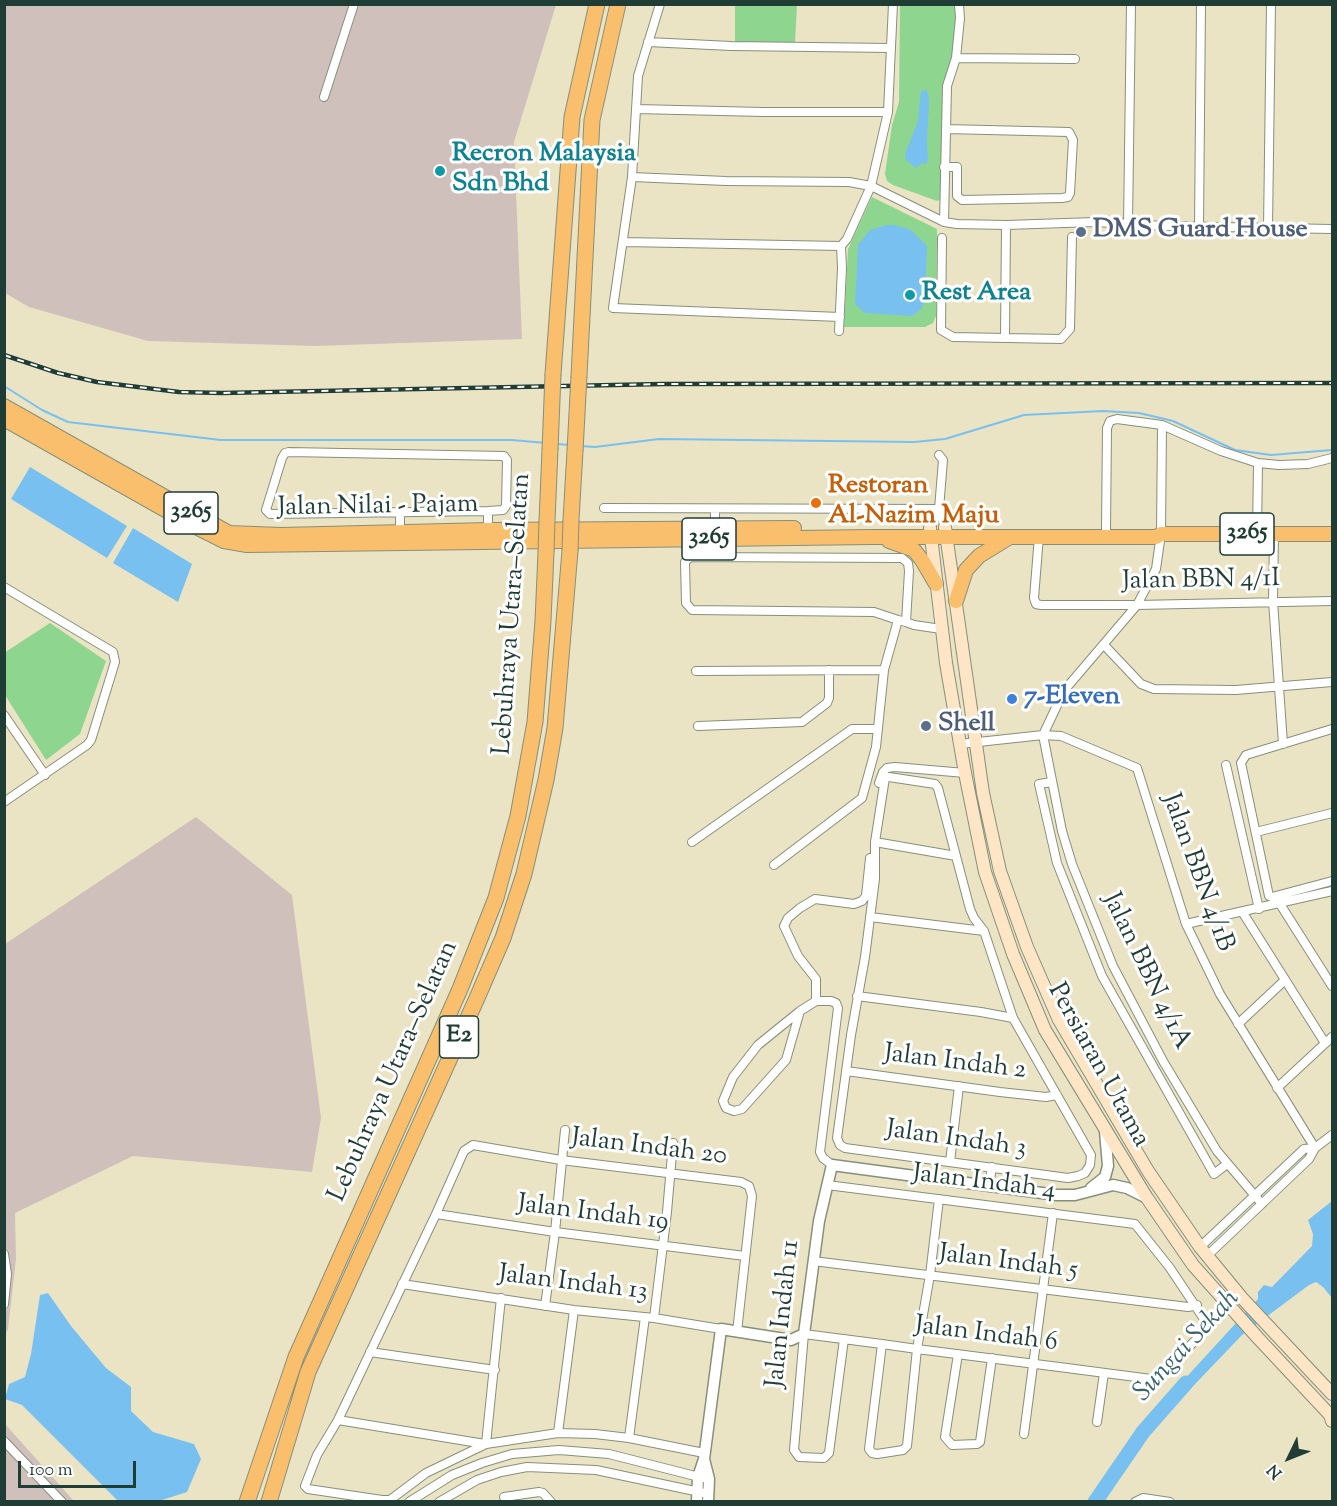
<!DOCTYPE html>
<html>
<head>
<meta charset="utf-8">
<style>
  body { margin:0 }
  #map { position:relative; width:1337px; height:1506px; overflow:hidden; background:#ebe4c4; font-family:"Sorts Mill Goudy",serif }
  canvas { display:block }
  .frame { position:absolute; inset:0; border:6px solid #1f3d34; pointer-events:none }
  .north { position:absolute; left:1259px; top:1428px; width:60px; height:60px; -webkit-text-stroke:4px #fff; paint-order:stroke; rotate:227deg; font-size:16px; font-weight:700; line-height:24px; text-align:center; color:#1f3d34 }
  .north::after { content:''; display:block; margin:auto; width:21px; height:27px; background:#1f3d34; clip-path:polygon(50% 0,100% 100%,50% 72%,0 100%) }
  .scale { position:absolute; left:18px; top:1461px; width:118px; height:27px; box-sizing:border-box; border:3px solid #1f3d34; border-top:0; padding-left:8px; font-size:18px; line-height:21px; white-space:nowrap; color:#1f3d34; -webkit-text-stroke:4px #fff; paint-order:stroke }
</style>
</head>
<body>
<div id="map">
<canvas width="1337" height="1506"></canvas>
<div class="frame"></div>
<div class="north">N</div>
<div class="scale">100 m</div>
</div>
<script>
const ctx = document.querySelector('canvas').getContext('2d');
ctx.lineJoin = 'round';
function fillPath(path, color) { ctx.fillStyle = color; ctx.fill(path, 'evenodd'); }
const toPath = rows => new Path2D(rows.map(r => 'M' + r).join(''));
function stroke(path, color, width, dash) { ctx.strokeStyle = color; ctx.lineWidth = width; ctx.lineCap = dash ? 'butt' : 'round'; ctx.setLineDash(dash || []); ctx.stroke(path); }
function write(font, color, halo, rows, align = 'center') {
  ctx.font = font + ' "Sorts Mill Goudy",serif'; ctx.lineWidth = 6; ctx.setLineDash([]); ctx.textBaseline = 'middle'; ctx.strokeStyle = halo; ctx.fillStyle = color; for (const [text, x, y, turn = 0] of rows) {
    ctx.save(); ctx.translate(x, y); ctx.rotate((+turn || 0) * Math.PI / 180); ctx.textAlign = isNaN(turn) ? turn : align; if (halo) ctx.strokeText(text, 0, 0); ctx.fillText(text, 0, 0); ctx.restore();
  }
}
fillPath(toPath([
  [5,5,556,5,514,142,522,339,316,346,148,341,29,307,5,293],
  [196,817,292,895,321,1118,312,1172,133,1156,15,1213,16,1259,8,1329,5,1336,5,944],
  [5,1424,74,1501,5,1501]
]), '#d0c0bc');
fillPath(toPath([
  [735,5,797,5,795,43,735,42],
  [900,5,960,5,961,40,945,85,942,198,937,201,893,185,887,181,885,174,892,125,899,102],
  [872,197,937,229,936,316,933,323,925,327,844,327,848,249],
  [50,623,106,661,80,734,46,760,5,695,4,653]
]), '#8ed58f');
fillPath(toPath([
  [925,90,927,91,929,98,927,142,928,160,926,164,922,163,916,168,906,160,905,154,918,121,921,91],
  [887,225,895,225,911,230,927,246,925,301,921,309,912,316,865,313,855,304,858,245,870,230],
  [30,467,127,526,107,558,11,499],
  [133,528,192,564,178,602,113,563],
  [1332,1201,1332,1298,1323,1287,1316,1282,1309,1285,1242,1335,1177,1403,1170,1395,1258,1299,1258,1292,1264,1285,1272,1287,1312,1246,1313,1234,1308,1220],
  [48,1293,71,1326,106,1368,131,1387,131,1411,153,1432,194,1444,201,1459,187,1492,159,1501,118,1501,22,1405,5,1399,9,1384,25,1377,31,1354,40,1295]
]), '#78c0f0');
stroke(toPath([
  [4,386,42,410,68,422,221,440,512,440,546,443],
  [557,444,570,445],
  [581,446,595,447,659,439,914,442,945,439,1024,415,1103,411,1139,413,1173,421,1235,450,1271,455,1332,450]
]), '#78c0f0', 2);
stroke(toPath([
  [1095,1502,1143,1432,1186,1383]
]), '#78c0f0', 15);
const minor = toPath([
  [660,4,638,76,632,177,613,308,840,317],
  [648,42,731,46,891,48],
  [956,58,1075,59],
  [324,97,354,4],
  [636,109,763,112,888,112],
  [944,167,957,167,957,196,962,200,1062,198,1068,197,1070,193,1073,140,1069,132,946,129],
  [632,177,726,181,849,182,871,186,944,222,957,224,1006,225,1095,222,1164,226,1332,229],
  [944,222,947,86,956,58,960,18,959,4],
  [1128,225,1131,4],
  [1199,227,1201,4],
  [1268,228,1271,4],
  [942,238,941,330,953,337,1061,339,1070,329,1072,237],
  [624,242,841,246],
  [839,331,842,268,841,246,847,239,871,186,888,112,893,4],
  [1005,338,1006,225],
  [1162,425,1161,534,1156,569,1137,605,1068,686,1061,697,1043,735,1062,831,1072,864,1113,966,1163,1061,1217,1151,1262,1204],
  [289,452,504,456,507,460,506,506,503,510,488,511,270,514,266,510,282,458,285,453,289,452],
  [939,455,943,460,939,509,945,527],
  [604,508,939,509],
  [715,509,715,529],
  [488,511,488,530],
  [400,513,400,537],
  [930,528,939,509],
  [1106,530,1107,428,1110,421,1117,419,1162,425,1221,451,1258,463,1279,465,1308,464,1332,458],
  [1257,534,1258,463],
  [1274,534,1273,601,1283,744],
  [1039,536,1034,598,1036,604,1041,605,1137,605,1332,601],
  [4,587,113,652,115,662,91,740,87,745,4,802],
  [906,622,909,571,908,563,902,558,690,557,685,562,686,603,692,610,874,612,898,620,906,622,914,625,941,629],
  [1104,645,1141,684,1154,689,1236,690,1332,682],
  [696,671,884,670],
  [4,715,45,775],
  [698,726,802,722,827,703,829,698,829,670],
  [1332,729,1246,755,1241,763,1269,896,1272,897,1332,881],
  [960,744,1043,735,1061,736,1137,768,1186,924,1220,994,1315,1148],
  [1226,765,1259,909],
  [1052,782,1039,784,1057,863,1102,976,1214,1174,1227,1164],
  [879,783,883,772,887,768,895,767,965,773],
  [1256,832,1332,813],
  [692,842,852,729,878,729],
  [875,842,956,856],
  [774,865,862,798,876,747,884,670,898,620],
  [1280,904,1332,986],
  [1243,913,1325,1043],
  [870,917,984,931,1013,1018,1091,1155,1090,1165,1085,1173,1078,1176,1068,1178,845,1148,840,1145,837,1138,851,1035,865,957,875,879,875,842,885,778,889,777,935,784,938,788,970,909,974,918,984,931],
  [1186,924,1332,891],
  [857,996,981,1012,1013,1018],
  [816,1001,831,1001,836,1003,838,1008,820,1152,823,1158,832,1165],
  [800,1011,786,1060,742,1109,734,1111,726,1108,723,1101,733,1077,758,1045,800,1011,816,1001,816,979,798,956,784,926,788,918,800,908,815,899,854,904,862,901,866,896,870,858],
  [1238,1024,1285,980],
  [846,1071,1000,1092,1046,1097,1057,1095],
  [1277,1088,1332,1037],
  [950,1162,959,1086],
  [827,1185,1135,1224,1170,1268,1206,1322,1206,1329,1162,1375,1151,1379,1067,1368,917,1349,882,1344,804,1334,794,1450,799,1457,824,1458,829,1453,844,1339],
  [989,1186,992,1167],
  [436,1214,555,1232,745,1256],
  [1200,1247,1304,1149,1315,1148,1332,1135],
  [4,1254,7,1274,4,1304],
  [1207,1256,1309,1159,1315,1148],
  [813,1261,1188,1307,1197,1305],
  [402,1284,574,1310,654,1318,721,1329],
  [545,1306,555,1232,565,1130],
  [654,1318,667,1212,673,1143],
  [882,1344,869,1449,872,1453,877,1454,903,1450,907,1446,917,1349,930,1275,939,1199],
  [370,1352,495,1370],
  [958,1354,945,1437,952,1445,977,1444,980,1442,992,1358],
  [338,1420,485,1444],
  [1097,1422,1104,1373],
  [558,1433,574,1310],
  [1024,1434,1053,1213],
  [629,1438,645,1317],
  [4,1441,62,1502],
  [486,1444,501,1298],
  [704,1453,629,1438,595,1434,558,1433,486,1444,426,1473,390,1500,382,1500,308,1489,305,1486,317,1455,338,1420,436,1214,464,1151,473,1145,561,1160,741,1182,749,1186,752,1196,737,1332],
  [504,1497,539,1492,543,1493,551,1502],
  [409,1502,452,1475,482,1463,512,1454,559,1450,609,1454,703,1478],
  [439,1502,477,1480,501,1472,527,1467,596,1470,709,1494],
  [1135,1502,1143,1498,1170,1502]
]);
const tertiary = toPath([
  [1091,1188,1105,1177,1108,1166,1105,1131],
  [704,1459,709,1479,708,1502],
  [697,1502,698,1477,704,1459,721,1329,791,1340,804,1334,819,1221,832,1165,1057,1195,1075,1195,1113,1185,1127,1188,1147,1198]
]);
const secondary = toPath([
  [945,527,983,793,1000,871,1027,947,1059,1020,1148,1171,1200,1247,1242,1298,1332,1394],
  [930,528,946,663,965,773,985,872,1013,954,1045,1030,1147,1198,1193,1265,1258,1338,1330,1415,1332,1421]
]);
const primary = toPath([
  [4,406,229,533,281,535,488,530,794,528],
  [4,419,192,525,224,541,247,545,872,537,1156,537,1161,534,1332,534],
  [889,541,914,550,922,560,936,584],
  [956,601,966,570,979,556,1010,537]
]);
const motorway = toPath([
  [553,374,572,117,597,4],
  [579,376,592,120,618,4],
  [571,520,575,451],
  [547,521,550,450],
  [247,1502,296,1357,460,989,496,898,518,816,535,722,543,621,546,552],
  [269,1502,308,1372,477,998,503,938,524,874,546,780,555,728,570,551]
]);
stroke(minor, '#85907c', 10);
stroke(tertiary, '#85907c', 13);
stroke(secondary, '#85907c', 14);
stroke(primary, '#85907c', 16);
stroke(motorway, '#85907c', 17);
stroke(minor, '#fff', 8);
stroke(tertiary, '#fff', 10);
stroke(secondary, '#fde5c5', 12);
stroke(primary, '#f9bf6d', 14);
stroke(motorway, '#f9bf6d', 15);
const rail = toPath([
  [4,355,58,373,97,382,179,392,222,393,663,384,1332,383]
]);
stroke(rail, '#1f3d34', 4.5);
stroke(rail, '#fff', 2, [7]);
const motorwayBridge = toPath([
  [550,450,553,374],
  [575,451,579,376],
  [570,551,571,520],
  [546,552,547,521]
]);
stroke(motorwayBridge, '#85907c', 17, []);
stroke(motorwayBridge, '#f9bf6d', 15);
for (const [x, y, r, color] of [
  [440,171,6,"#0f9aa8"],
  [1081,232,6,"#5c6f8a"],
  [910,295,6,"#0f9aa8"],
  [816,503,6,"#e8710a"],
  [1012,699,6,"#3f7fe0"],
  [926,726,6,"#5c6f8a"]
]) { const dot = new Path2D(); dot.arc(x, y, r, 0, 2 * Math.PI); ctx.fillStyle = color; ctx.fill(dot); stroke(dot, '#fff', 2); }
for (const [x, y, w] of [
  [191,513,54],
  [1247,534,54],
  [709,539,54],
  [459,1037,39]
]) { const box = new Path2D(); box.roundRect(x - w / 2, y - 21, w, 42, 4.5); ctx.fillStyle = '#fff'; ctx.fill(box); stroke(box, '#1f3d34', 1.5); }
write('bold 24px', '#1f3d34', null, [
  ["3265",191,513],
  ["3265",1247,534],
  ["3265",709,539],
  ["E2",459,1037]
]);
write('bold 26px', '#0d838f', '#fff', [
  ["Recron Malaysia",452,156],
  ["Sdn Bhd",452,186],
  ["Rest Area",922,295]
], 'left');
write('bold 26px', '#4e5e75', '#fff', [
  ["DMS Guard House",1093,232],
  ["Shell",938,726]
], 'left');
write('bold 26px', '#c56008', '#fff', [
  ["Restoran",828,488],
  ["Al-Nazim Maju",828,518]
], 'left');
write('26px', '#1f3d34', '#fff', [
  ["Jalan Nilai - Pajam",378,508,-1],
  ["Jalan BBN 4/1I",1201,582,-1],
  ["Lebuhraya Utara–Selatan",514,614,-86],
  ["Jalan BBN 4/1B",1196,873,70],
  ["Jalan BBN 4/1A",1145,972,64],
  ["Jalan Indah 2",955,1064,7],
  ["Persiaran Utama",1097,1066,61],
  ["Lebuhraya Utara–Selatan",395,1072,-66],
  ["Jalan Indah 3",956,1141,8],
  ["Jalan Indah 20",649,1149,7],
  ["Jalan Indah 4",984,1184,7],
  ["Jalan Indah 19",593,1215,7],
  ["Jalan Indah 5",1008,1264,7],
  ["Jalan Indah 13",573,1285,7],
  ["Jalan Indah 11",785,1314,-84],
  ["Jalan Indah 6",986,1336,7]
]);
write('bold 26px', '#366cbe', '#fff', [
  ["7-Eleven",1024,699]
], 'left');
write('italic 27px', '#3a646c', '#fff', [
  ["Sungai Sekah",1188,1347,-47]
]);
</script>
</body>
</html>
